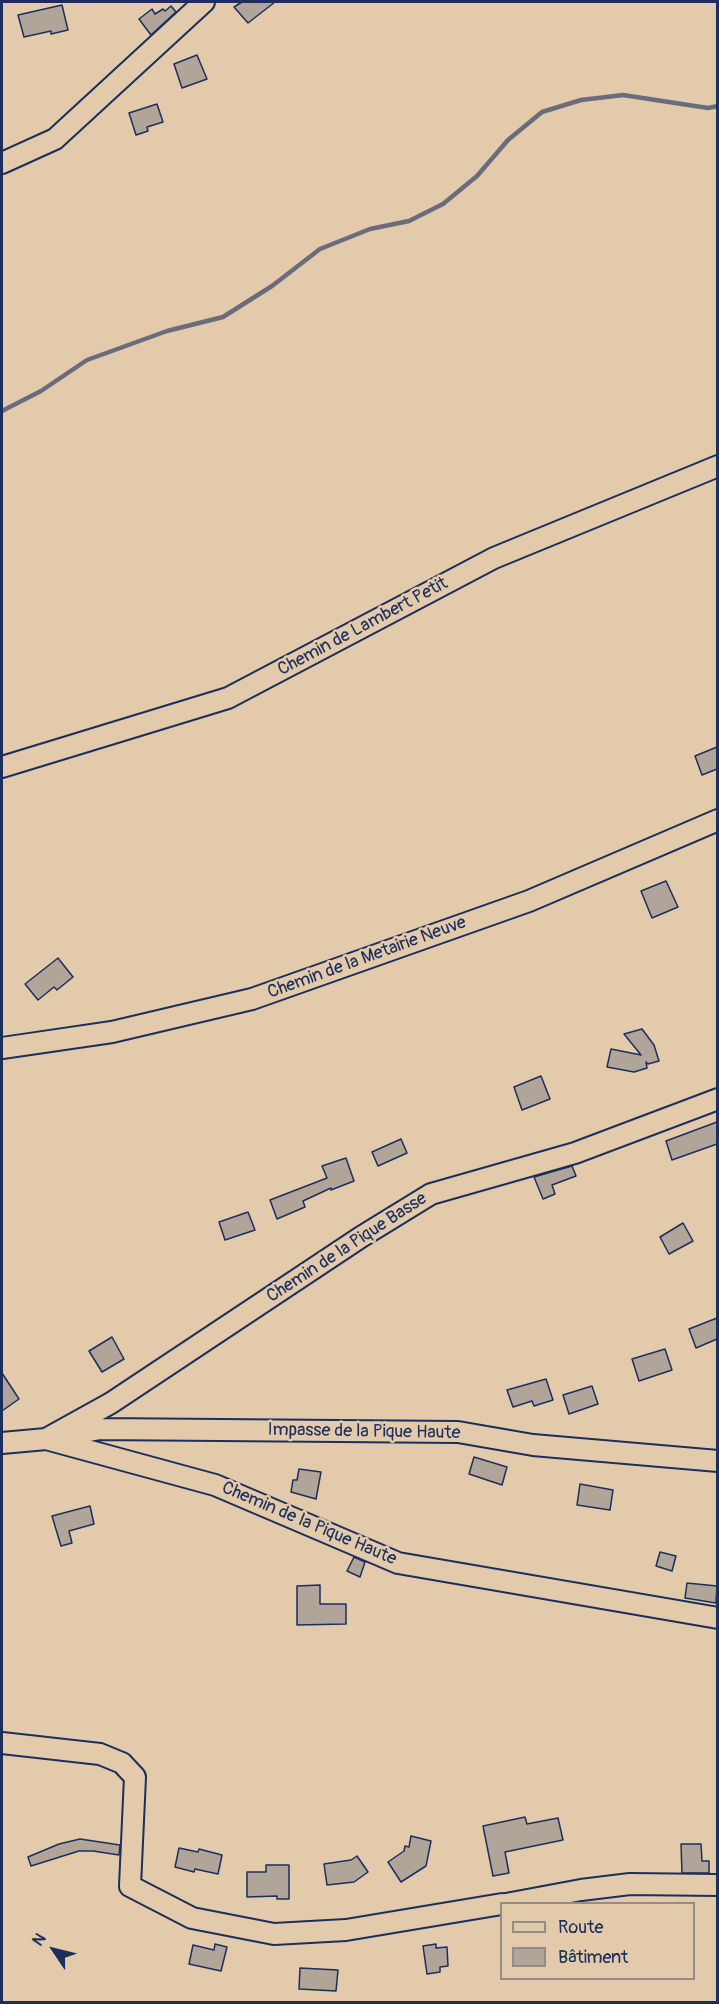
<!DOCTYPE html>
<html>
<head>
<meta charset="utf-8">
<style>
  body { margin:0 }
  #map { position:relative; width:719px; height:2004px; overflow:hidden; background:#e3caab; font-family:Pangolin,sans-serif }
  canvas { display:block }
  .frame { position:absolute; inset:0; border:3px solid #1b2f5e; pointer-events:none }
  .legend { position:absolute; left:500px; top:1902px; width:195px; height:78px; box-sizing:border-box; background:#e3caab; border:2px solid #938c8c; margin:0; padding:8px 10px; list-style:none; font-size:18px; color:#1b2f5e }
  .legend li { display:flex; align-items:center; gap:12px; height:30px }
  .legend b { width:30px; border:2px solid #938c8c }
  .north { position:absolute; left:24px; top:1920px; width:60px; height:60px; -webkit-text-stroke:4px #e3caab; paint-order:stroke; rotate:305deg; font-size:16px; font-weight:700; line-height:24px; text-align:center; color:#1b2f5e }
  .north::after { content:''; display:block; margin:auto; width:21px; height:27px; background:#1b2f5e; clip-path:polygon(50% 0,100% 100%,50% 72%,0 100%) }
</style>
</head>
<body>
<div id="map">
<canvas width="719" height="2004"></canvas>
<div class="frame"></div>
<ul class="legend">
<li><b style="height:8px;background:#e3caab"></b>Route</li>
<li><b style="height:16px;background:#b1a498"></b>Bâtiment</li>
</ul>
<div class="north">N</div>
</div>
<script>
const ctx = document.querySelector('canvas').getContext('2d');
ctx.lineJoin = 'round';
const toPath = rows => new Path2D(rows.map(r => 'M' + r).join(''));
function stroke(path, color, width, dash) { ctx.strokeStyle = color; ctx.lineWidth = width; ctx.lineCap = dash ? 'butt' : 'round'; ctx.setLineDash(dash || []); ctx.stroke(path); }
function fillPath(path, color) { ctx.fillStyle = color; ctx.fill(path, 'evenodd'); }
function write(font, color, halo, rows, align = 'center') {
  ctx.font = font + ' Pangolin,sans-serif'; ctx.lineWidth = 5; ctx.setLineDash([]); ctx.textBaseline = 'middle'; ctx.strokeStyle = halo; ctx.fillStyle = color; for (const [text, x, y, turn = 0] of rows) {
    ctx.save(); ctx.translate(x, y); ctx.rotate((+turn || 0) * Math.PI / 180); ctx.textAlign = isNaN(turn) ? turn : align; if (halo) ctx.strokeText(text, 0, 0); ctx.fillText(text, 0, 0); ctx.restore();
  }
}
stroke(toPath([
  [2,411,41,391,87,360,167,331,223,317,272,286,320,249,370,229,409,221,443,204,477,176,508,140,542,112,581,100,623,95,708,108,718,106]
]), '#6a6c7d', 4.5);
const building = toPath([
  [242,2,275,2,248,23,234,7,242,2],
  [62,5,68,30,51,34,51,31,24,37,18,15,62,5],
  [171,6,176,12,151,35,139,19,152,9,155,14,163,9,165,11,171,6],
  [197,55,207,79,182,88,174,64,197,55],
  [157,104,163,122,147,127,148,131,136,135,129,113,157,104],
  [717,747,717,769,702,775,695,756,717,747],
  [666,881,678,907,652,918,641,891,666,881],
  [58,958,73,977,57,990,54,987,38,1000,25,984,58,958],
  [642,1029,654,1045,659,1061,648,1064,646,1062,647,1068,634,1072,607,1067,611,1049,641,1055,624,1034,642,1029],
  [541,1076,550,1099,522,1110,514,1087,541,1076],
  [717,1122,717,1144,672,1160,666,1141,717,1122],
  [401,1139,407,1153,378,1166,372,1152,401,1139],
  [346,1158,354,1181,331,1190,331,1188,303,1201,305,1207,277,1219,270,1200,327,1178,322,1166,346,1158],
  [572,1166,576,1176,552,1185,555,1194,543,1199,534,1177,572,1166],
  [248,1212,255,1230,225,1240,219,1222,248,1212],
  [683,1223,693,1241,669,1254,660,1237,683,1223],
  [717,1318,717,1339,696,1348,689,1329,717,1318],
  [112,1337,124,1359,102,1372,89,1351,112,1337],
  [665,1349,672,1370,639,1381,632,1359,665,1349],
  [2,1373,19,1399,2,1411,2,1373],
  [546,1379,553,1400,534,1406,532,1401,513,1407,507,1390,546,1379],
  [592,1386,598,1404,569,1414,563,1395,592,1386],
  [474,1457,507,1467,502,1485,469,1474,474,1457],
  [299,1469,321,1472,316,1499,291,1492,293,1480,297,1480,299,1469],
  [580,1484,613,1490,610,1510,577,1505,580,1484],
  [90,1506,94,1524,69,1531,72,1543,61,1546,52,1516,90,1506],
  [660,1552,676,1556,672,1571,656,1566,660,1552],
  [354,1557,365,1562,360,1577,347,1571,354,1557],
  [687,1583,717,1586,716,1603,685,1598,687,1583],
  [320,1585,320,1604,346,1604,346,1624,297,1625,297,1586,320,1585],
  [525,1817,527,1824,558,1818,563,1840,505,1852,509,1873,493,1876,483,1826,525,1817],
  [411,1836,431,1841,426,1866,401,1882,388,1862,404,1851,405,1846,409,1847,411,1836],
  [80,1839,120,1845,119,1855,93,1851,79,1851,31,1866,28,1857,59,1844,80,1839],
  [681,1844,701,1844,702,1861,709,1861,709,1873,682,1873,681,1844],
  [179,1848,198,1852,199,1849,222,1855,218,1874,195,1869,194,1872,175,1867,179,1848],
  [357,1856,368,1872,354,1882,327,1885,324,1864,351,1860,357,1856],
  [266,1865,289,1865,289,1899,277,1899,277,1896,247,1897,247,1872,266,1872,266,1865],
  [215,1944,227,1947,221,1971,189,1964,193,1945,214,1950,215,1944],
  [436,1944,436,1948,447,1947,448,1966,440,1967,440,1972,427,1974,423,1946,436,1944],
  [300,1968,338,1970,336,1991,299,1989,300,1968]
]);
fillPath(building, '#b1a498');
stroke(building, '#1b2f5e', 1.5);
const minor = toPath([
  [2,163,55,139,204,2],
  [2,767,228,698,494,558,718,466],
  [2,1048,112,1032,252,999,529,901,718,820],
  [63,1436,100,1429,458,1432,533,1445,718,1461],
  [46,1439,215,1485,398,1563,718,1618],
  [2,1443,46,1439,111,1403,361,1237,431,1194,575,1153,718,1099],
  [2,1743,100,1754,122,1763,135,1777,130,1886,192,1918,274,1934,346,1930,502,1904],
  [506,1904,581,1890,630,1884,718,1885]
]);
stroke(minor, '#1b2f5e', 24);
stroke(minor, '#e3caab', 20);
write('18px', '#1b2f5e', '#e3caab', [
  ["Chemin de Lambert Petit",363,627,-28],
  ["Chemin de la Metairie Neuve",367,958,-20],
  ["Chemin de la Pique Basse",347,1248,-33],
  ["Impasse de la Pique Haute",364,1432,1],
  ["Chemin de la Pique Haute",309,1524,23]
]);
</script>
</body>
</html>
